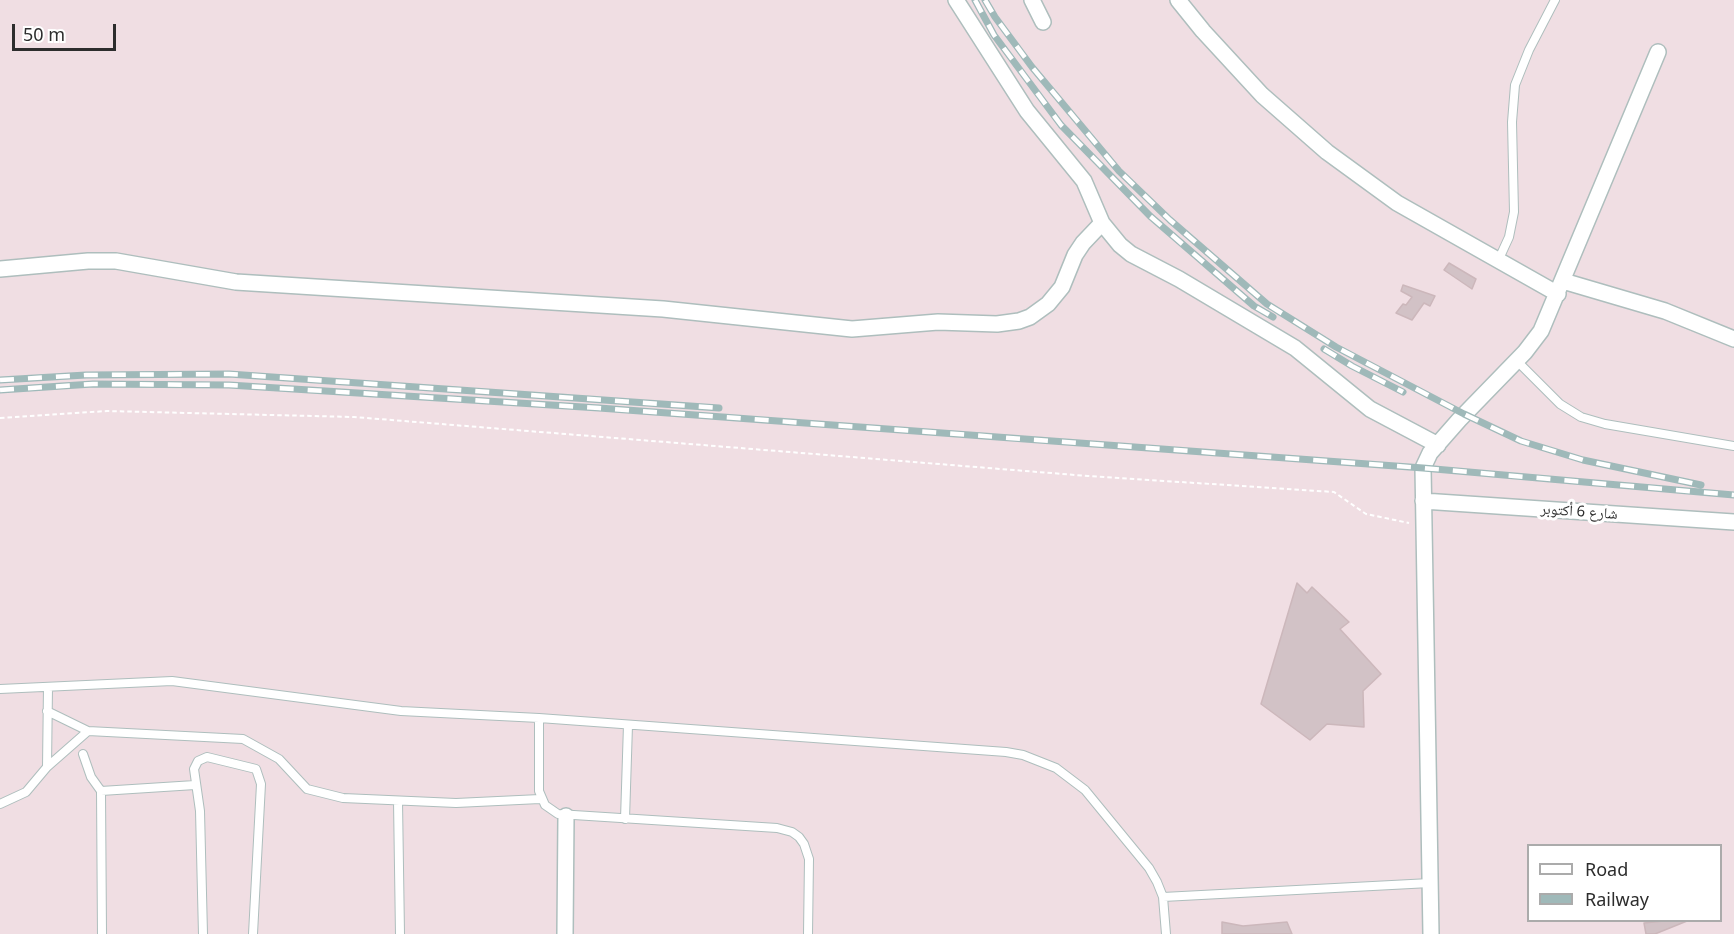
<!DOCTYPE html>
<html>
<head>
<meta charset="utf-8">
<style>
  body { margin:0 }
  #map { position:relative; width:1734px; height:934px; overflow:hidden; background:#f0dee3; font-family:"Noto Sans",sans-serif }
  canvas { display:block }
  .legend { position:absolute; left:1527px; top:844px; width:195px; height:78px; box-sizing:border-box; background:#fff; border:2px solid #ababab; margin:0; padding:8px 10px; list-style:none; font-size:18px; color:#2d2d2d }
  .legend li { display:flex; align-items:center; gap:12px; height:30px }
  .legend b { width:30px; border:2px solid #ababab }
  .scale { position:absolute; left:12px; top:24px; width:104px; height:27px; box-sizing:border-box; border:3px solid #2d2d2d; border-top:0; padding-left:8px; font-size:18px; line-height:21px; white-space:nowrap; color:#2d2d2d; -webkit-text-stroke:4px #fff; paint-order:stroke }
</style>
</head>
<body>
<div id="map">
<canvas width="1734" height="934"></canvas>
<ul class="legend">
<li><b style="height:8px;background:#fff"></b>Road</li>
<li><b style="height:8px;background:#9fb9b9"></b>Railway</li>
</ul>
<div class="scale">50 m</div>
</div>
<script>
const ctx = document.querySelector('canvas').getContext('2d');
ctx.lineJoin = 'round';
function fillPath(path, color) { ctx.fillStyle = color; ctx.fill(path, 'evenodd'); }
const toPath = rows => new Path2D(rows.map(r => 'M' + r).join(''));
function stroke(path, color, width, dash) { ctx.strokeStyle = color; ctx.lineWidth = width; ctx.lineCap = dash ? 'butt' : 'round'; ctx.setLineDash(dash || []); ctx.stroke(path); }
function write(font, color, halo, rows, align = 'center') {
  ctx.font = font + ' "Noto Sans","Noto Naskh Arabic",sans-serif'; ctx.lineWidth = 6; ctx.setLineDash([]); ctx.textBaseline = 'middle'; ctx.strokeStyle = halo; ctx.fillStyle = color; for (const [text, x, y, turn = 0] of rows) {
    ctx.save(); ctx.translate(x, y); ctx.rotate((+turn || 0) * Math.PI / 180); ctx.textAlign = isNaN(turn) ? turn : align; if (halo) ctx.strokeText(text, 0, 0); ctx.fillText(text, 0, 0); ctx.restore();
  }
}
const building = toPath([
  [1449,263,1476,279,1472,289,1444,270,1449,263],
  [1403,285,1435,296,1430,306,1424,303,1412,320,1396,313,1403,304,1406,305,1412,297,1401,291,1403,285],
  [1297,583,1307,593,1312,587,1349,622,1340,629,1381,674,1363,691,1364,727,1327,724,1310,740,1261,704,1297,583],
  [1664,921,1687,921,1655,934,1646,934,1644,923,1664,921],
  [1222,922,1243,926,1287,922,1292,934,1222,934,1222,922]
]);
fillPath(building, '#d2c2c6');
stroke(building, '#ccb7bb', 1.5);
const lane = toPath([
  [1498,261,1509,237,1514,212,1512,122,1515,85,1529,50,1555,0],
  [1517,361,1560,404,1581,417,1605,424,1734,446],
  [0,689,172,681,401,711,539,718,1006,752,1023,755,1056,768,1085,790,1149,868,1157,882,1163,897,1166,934],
  [47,711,88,731],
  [539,718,539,791,545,805,558,814,777,828,792,832,799,837,804,844,809,859,808,934],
  [83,754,91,777,101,791,195,785],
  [47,767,88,731,243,739,279,759,307,789,343,798,456,803,540,799],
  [101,791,102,934],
  [398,801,400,934],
  [0,804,26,792,47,767,48,687],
  [625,819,628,725],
  [1163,897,1430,883],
  [203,934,200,811,194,769,198,761,207,757,256,769,261,784,253,934]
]);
const street = toPath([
  [956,0,1027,111,1084,181,1102,223,1120,245,1131,254,1179,279,1295,348,1370,409,1438,445],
  [1032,0,1043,22],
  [1178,0,1203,31,1262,95,1327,152,1397,203,1558,294],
  [0,269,88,261,116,261,236,282,663,309,852,329,938,322,997,324,1019,321,1030,317,1048,304,1062,287,1075,255,1083,243,1102,223],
  [1563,281,1665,311,1734,339],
  [1423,501,1734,522],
  [565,934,566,816],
  [1431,934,1423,468,1430,453,1459,420,1525,352,1541,331,1658,52]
]);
stroke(lane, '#aebebd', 10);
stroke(street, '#aebebd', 18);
stroke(toPath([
  [0,418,107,411,354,417,1088,476,1334,492,1366,514,1409,523]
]), '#fff', 2, [4.5, 3]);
stroke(lane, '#fff', 8);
stroke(street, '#fff', 15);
const rail = toPath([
  [975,0,994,35,1061,125,1150,216,1254,306,1273,317],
  [985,0,995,17,1032,67,1119,171,1170,220,1267,304,1336,347,1464,414,1521,441,1583,460,1701,485],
  [1324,349,1352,366,1403,392],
  [0,380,86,375,229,374,719,408],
  [0,390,93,384,229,385,599,408,1423,468,1734,495]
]);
stroke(rail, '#9fb9b9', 7);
stroke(rail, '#fff', 4.5, [14]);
write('15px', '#2d2d2d', '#fff', [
  ["شارع 6 أكتوبر",1579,512,4]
]);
</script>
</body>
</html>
